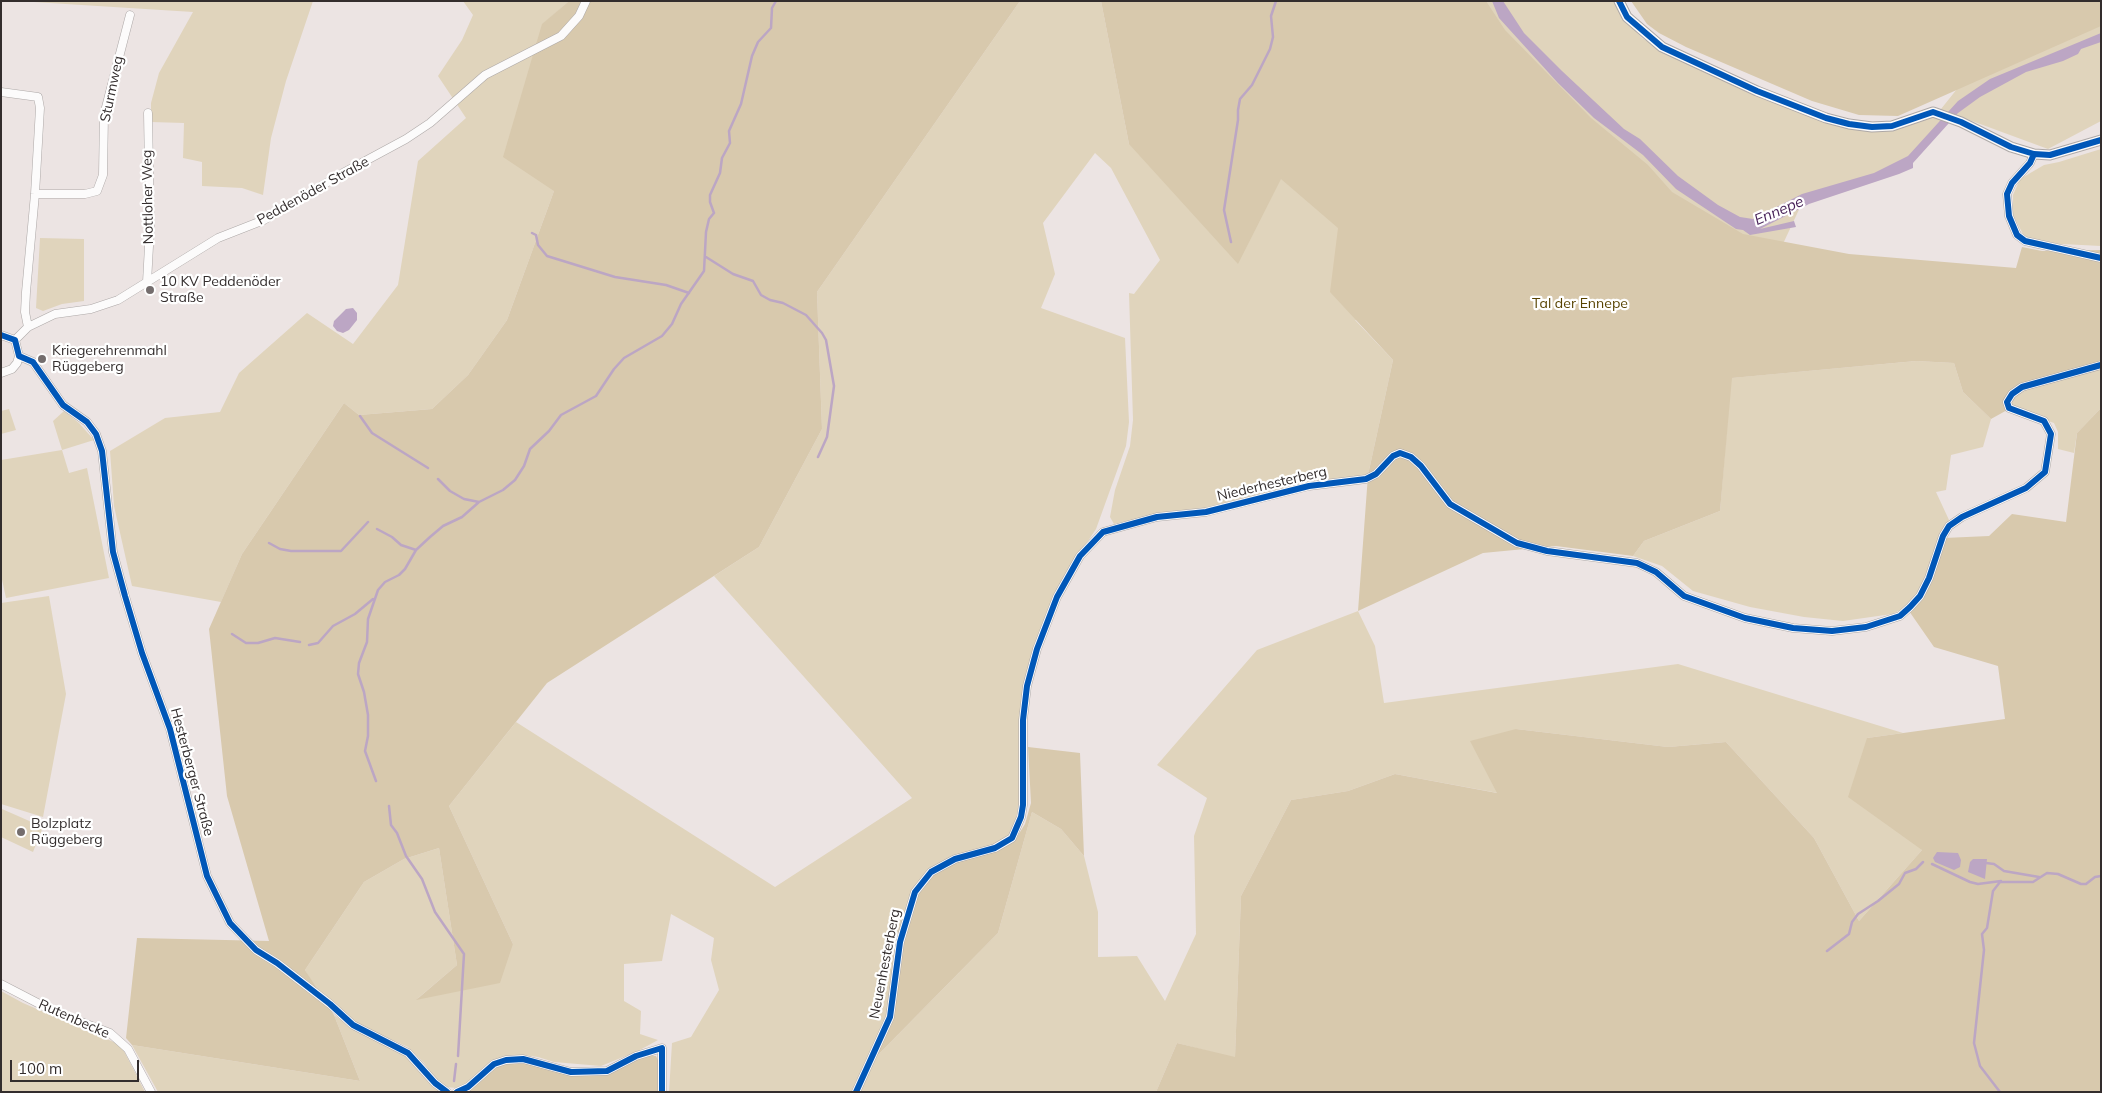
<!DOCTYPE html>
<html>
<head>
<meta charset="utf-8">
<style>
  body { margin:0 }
  #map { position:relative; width:2102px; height:1093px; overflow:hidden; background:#ece4e3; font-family:Mulish,sans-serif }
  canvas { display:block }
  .frame { position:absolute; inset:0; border:2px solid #332d2d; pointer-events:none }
  .scale { position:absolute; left:10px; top:1060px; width:129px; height:22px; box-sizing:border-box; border:2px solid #332d2d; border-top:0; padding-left:6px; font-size:15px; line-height:18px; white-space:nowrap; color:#332d2d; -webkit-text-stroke:4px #fff; paint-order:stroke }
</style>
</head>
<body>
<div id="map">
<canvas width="2102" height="1093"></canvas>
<div class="frame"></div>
<div class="scale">100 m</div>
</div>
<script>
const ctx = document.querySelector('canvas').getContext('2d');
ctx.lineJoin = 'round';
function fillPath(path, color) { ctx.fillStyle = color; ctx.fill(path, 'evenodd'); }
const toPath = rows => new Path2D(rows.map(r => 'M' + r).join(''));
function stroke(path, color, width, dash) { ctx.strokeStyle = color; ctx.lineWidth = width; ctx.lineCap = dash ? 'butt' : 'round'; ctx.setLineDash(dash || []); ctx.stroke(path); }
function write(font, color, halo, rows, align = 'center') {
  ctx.font = font + ' Mulish,sans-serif'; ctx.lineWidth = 4.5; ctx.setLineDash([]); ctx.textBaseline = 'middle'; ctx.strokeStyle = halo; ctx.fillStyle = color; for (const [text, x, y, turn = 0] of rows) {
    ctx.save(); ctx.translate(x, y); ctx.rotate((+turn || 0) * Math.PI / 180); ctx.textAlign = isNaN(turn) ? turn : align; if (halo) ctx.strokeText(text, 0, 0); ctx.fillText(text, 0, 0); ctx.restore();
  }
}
fillPath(toPath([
  [18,1,313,1,286,81,271,138,263,195,242,188,202,186,202,162,183,158,184,123,151,122,151,103,159,73,193,12],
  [463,1,569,1,542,25,554,191,507,320,468,375,432,409,359,415,344,403,242,554,221,602,132,586,114,506,110,451,165,418,220,412,239,373,307,313,353,344,398,285,418,161,466,118,438,76,462,40,473,15],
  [1020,1,1101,1,1129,144,1276,1,1619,1,1617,8,1642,38,1677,58,1785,106,1877,131,1937,114,1961,84,2101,25,2101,121,2048,149,1953,114,1904,166,1803,201,1725,368,1355,320,1393,360,1368,475,1308,483,1207,509,1157,514,1114,524,1110,517,1115,490,1130,446,1133,420,1129,293,1134,294,1160,260,1111,168,1095,153,1043,223,1055,274,1041,308,1125,338,1129,422,1126,446,1096,529,1078,556,1056,596,1020,717,1019,804,1016,818,1009,835,994,846,889,1016,854,1092,669,1092,672,1043,691,1037,719,990,711,960,714,938,671,914,662,961,624,964,624,1001,641,1011,640,1034,658,1040,638,1051,601,1066,554,1062,538,1057,523,1055,492,1060,466,1084,456,1088,446,1087,437,1081,424,1063,408,1047,354,1023,313,985,305,970,364,882,404,859,439,848,457,965,417,999,513,944,449,806,516,722,775,887,912,798,714,576,759,547,822,429,817,292],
  [2101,149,2101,246,2042,243,2024,236,2013,215,2013,195,2020,179,2044,165,2059,162],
  [40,238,84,239,84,301,62,304,43,311,36,308],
  [1916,361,1954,363,1963,392,1991,419,1983,447,1951,455,1946,490,1936,492,1949,520,1941,536,1924,585,1907,607,1892,614,1843,621,1804,617,1750,607,1693,591,1662,566,1633,556,1644,541,1720,511,1731,378],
  [2101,366,2101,408,2077,433,2074,453,2058,449,2058,432,2054,423,2010,408,2013,394,2022,388],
  [9,409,16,430,1,434,1,411],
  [64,411,79,423,94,440,62,450,69,473,87,468,109,578,6,598,1,575,1,460,62,450,53,421],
  [49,596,66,694,43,817,1,804,1,603],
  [1358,611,1375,646,1384,703,1678,664,1903,733,1867,738,1922,850,1859,921,1814,838,1726,742,1668,747,1516,729,1498,793,1395,774,1348,791,1291,800,1241,896,1235,1058,1177,1043,1156,1092,858,1092,875,1058,998,933,1032,812,1061,829,1084,856,1098,912,1098,957,1137,956,1165,1001,1196,934,1194,836,1207,798,1157,765,1257,650],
  [2,809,43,827,33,852,1,837],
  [1,991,23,1003,116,1043,124,1051,145,1092,1,1092],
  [334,1015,356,1030,407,1054,440,1092,158,1092,132,1045,360,1081]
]), '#e0d4bc');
fillPath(toPath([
  [569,1,1020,1,817,292,822,429,759,547,547,683,449,806,513,944,500,983,416,1000,457,965,439,848,404,859,364,882,305,970,334,1015,360,1081,132,1045,126,1038,137,938,269,941,227,796,209,629,242,554,344,403,359,415,432,409,468,375,507,320,554,191,503,157,542,24],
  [1101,1,1486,1,1505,30,1591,118,1648,165,1672,192,1743,234,1849,254,2016,268,2022,247,2042,251,2101,250,2101,364,2011,393,2009,409,1991,419,1963,392,1954,363,1916,361,1732,378,1720,511,1644,541,1633,556,1556,546,1483,553,1358,611,1368,475,1393,360,1330,292,1338,228,1281,179,1238,264,1129,144],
  [1631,1,2101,1,2101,26,1898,116,1859,115,1812,101,1686,47,1659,33,1647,24],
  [2101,408,2101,1092,1156,1092,1177,1043,1235,1057,1241,896,1291,800,1348,791,1395,774,1497,793,1470,741,1516,729,1668,747,1726,742,1814,838,1859,921,1922,850,1848,797,1867,738,2005,719,1998,666,1934,647,1909,611,1944,538,1989,536,2012,514,2066,522,2077,433],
  [1028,747,1080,753,1084,856,1061,829,1032,812,998,933,875,1058,892,1016,901,942,911,905,931,874,958,860,1015,840,1025,824,1031,803],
  [646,1055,656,1056,659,1062,658,1092,462,1092,498,1065,523,1062,608,1074]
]), '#d8c9ad');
fillPath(toPath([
  [1492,1,1503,1,1524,33,1562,71,1624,129,1640,139,1678,176,1718,205,1740,217,1753,219,1802,194,1874,173,1908,156,1958,101,1990,79,2101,33,2101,42,2081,49,2078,54,2063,61,2026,72,1980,97,1958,113,1913,163,1913,168,1899,174,1809,204,1760,229,1794,221,1796,227,1750,235,1743,230,1736,229,1676,189,1643,155,1594,118,1558,83,1499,18],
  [353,308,357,313,357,320,349,330,343,333,337,331,333,326,334,321,346,309],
  [1937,852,1958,853,1961,860,1960,867,1954,870,1935,862,1933,858],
  [1973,859,1987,859,1985,879,1968,872,1970,862]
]), '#bca6c4');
stroke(toPath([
  [532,233,536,235,538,245,547,256,615,277,666,285,689,293],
  [1231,242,1224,210,1238,120,1238,110,1240,99,1252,85,1270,49,1273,37,1271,16,1276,1],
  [706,257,733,274,753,281,761,295,770,300,783,303,806,315,822,333,826,340,834,386,827,437,818,457],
  [360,416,372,433,428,468],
  [438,479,450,491,464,499,479,502],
  [377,529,392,537,401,545,416,550],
  [269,543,280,549,291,551,341,551,368,522],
  [232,634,246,643,258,643,275,638,300,642],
  [309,645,318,643,333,626,355,614,373,599],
  [376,781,365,751,368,736,368,715,364,692,358,674,359,663,367,642,368,619,378,590,385,582,399,575,405,569,416,550,430,537,443,526,462,517,479,502,503,490,515,480,524,466,530,449,549,431,561,415,596,396,614,369,624,358,662,336,672,324,681,304,704,271,706,232,709,219,714,213,710,202,710,195,720,173,722,158,730,143,729,131,741,104,752,56,758,42,771,28,772,8,776,1],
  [389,806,391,825,397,833,406,856,422,879,435,912,464,954,458,1056],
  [1986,863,1994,864,2004,871,2039,877],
  [1932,864,1970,882,1978,884,2001,881],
  [1827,951,1849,934,1852,922,1858,914,1878,901,1899,884,1905,873,1916,869,1923,862],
  [454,1081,456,1064],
  [2000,1092,1980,1066,1974,1043,1984,950,1982,934,1987,928,1993,891,2000,882,2033,882,2047,873,2058,874,2081,884,2086,884,2095,877,2101,876]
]), '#bca6c4', 2.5);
const minor = toPath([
  [1,92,38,97,40,108,35,194,26,292,25,312,28,327],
  [2034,154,2030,163,2012,183,2007,194,2009,216,2017,235,2025,241,2101,258],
  [35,194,85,194,97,191,103,175,104,115,130,15],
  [147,282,150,228,148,113],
  [1,335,15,340],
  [15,340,28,327,55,314,91,309,118,300,218,238,264,220,343,173,406,139,430,123,485,75,561,36,579,16,586,1],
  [19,356,33,362,63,405,87,422,96,434,102,451,113,552,125,596,142,653,170,729,207,876,230,923,256,950,277,963,330,1004,353,1025,408,1053,435,1083,447,1092],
  [1,373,12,369,17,363,19,356,15,340],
  [1,984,55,1012,110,1033,128,1049,151,1092],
  [457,1092,468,1087,494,1064,506,1060,523,1059,571,1072,607,1071,636,1056,662,1048,662,1092],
  [856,1092,890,1017,900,942,915,892,931,872,955,859,995,848,1012,838,1021,817,1023,805,1023,720,1027,686,1037,649,1057,597,1080,556,1103,532,1157,517,1206,512,1309,486,1366,479,1376,474,1393,456,1400,453,1411,457,1421,466,1450,504,1517,543,1547,551,1637,563,1656,572,1684,596,1745,618,1793,628,1832,631,1866,627,1900,616,1910,607,1920,596,1929,578,1943,536,1949,526,1962,517,2026,488,2045,472,2051,434,2044,421,2009,408,2007,402,2012,394,2022,387,2101,365]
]);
const tertiary = toPath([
  [1619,1,1627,17,1662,47,1757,91,1826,118,1849,124,1872,127,1892,126,1933,112,1961,122,2011,147,2034,154,2050,155,2101,140]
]);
stroke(minor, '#ada8a7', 9);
stroke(tertiary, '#ada8a7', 11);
stroke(minor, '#fcfbfb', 8);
stroke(tertiary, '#fcfbfb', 9);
stroke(toPath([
  [1619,1,1627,17,1662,47,1757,91,1826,118,1849,124,1872,127,1892,126,1933,112,1961,122,2011,147,2034,154,2050,155,2101,140],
  [2034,154,2030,163,2012,183,2007,194,2009,216,2017,235,2025,241,2101,258],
  [1,335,15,340,19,356,33,362,63,405,87,422,96,434,102,451,113,552,125,596,142,653,170,729,207,876,230,923,256,950,277,963,330,1004,353,1025,408,1053,435,1083,447,1092],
  [457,1092,468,1087,494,1064,506,1060,523,1059,571,1072,607,1071,636,1056,662,1048,662,1092],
  [856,1092,890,1017,900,942,915,892,931,872,955,859,995,848,1012,838,1021,817,1023,805,1023,720,1027,686,1037,649,1057,597,1080,556,1103,532,1157,517,1206,512,1309,486,1366,479,1376,474,1393,456,1400,453,1411,457,1421,466,1450,504,1517,543,1547,551,1637,563,1656,572,1684,596,1745,618,1793,628,1832,631,1866,627,1900,616,1910,607,1920,596,1929,578,1943,536,1949,526,1962,517,2026,488,2045,472,2051,434,2044,421,2009,408,2007,402,2012,394,2022,387,2101,365]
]), '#0057b8', 6);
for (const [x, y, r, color] of [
  [150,290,5,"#746d6d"],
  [42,359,5,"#746d6d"],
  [21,832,5,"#746d6d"]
]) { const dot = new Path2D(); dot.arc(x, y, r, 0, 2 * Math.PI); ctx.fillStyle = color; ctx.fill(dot); stroke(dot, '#fff', 2); }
write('14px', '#332d2d', '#fff', [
  ["Sturmweg",112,89,-78],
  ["Peddenöder Straße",313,191,-29],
  ["Nottloher Weg",148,197,-91],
  ["Niederhesterberg",1272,484,-13],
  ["Hesterberger Straße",192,772,75],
  ["Neuenhesterberg",885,964,-79],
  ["Rutenbecke",74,1019,24]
]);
write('14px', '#332d2d', '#fff', [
  ["10 KV Peddenöder",160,282],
  ["Straße",160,298],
  ["Kriegerehrenmahl",52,351],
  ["Rüggeberg",52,367],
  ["Bolzplatz",31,824],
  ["Rüggeberg",31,840]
], 'left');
write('14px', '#584300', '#fff', [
  ["Tal der Ennepe",1580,304]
]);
write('italic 15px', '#441e55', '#fff', [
  ["Ennepe",1779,211,-23]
]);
</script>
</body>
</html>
